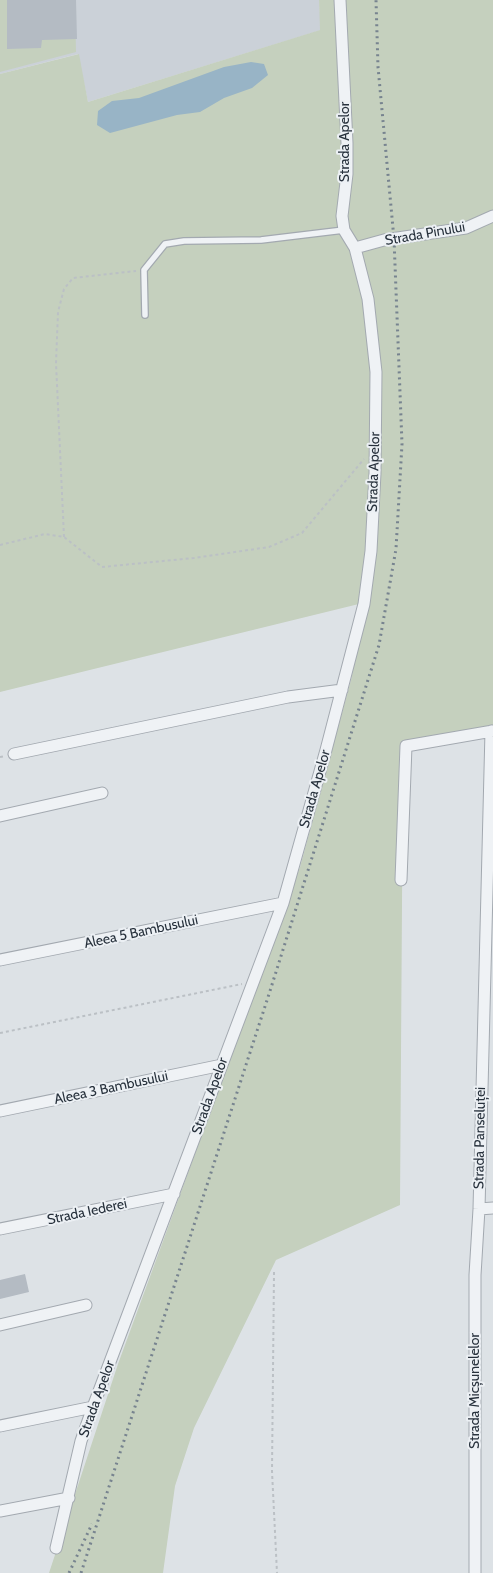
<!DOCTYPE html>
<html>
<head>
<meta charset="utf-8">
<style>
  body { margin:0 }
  canvas { display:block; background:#dde2e6 }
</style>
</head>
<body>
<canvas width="493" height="1573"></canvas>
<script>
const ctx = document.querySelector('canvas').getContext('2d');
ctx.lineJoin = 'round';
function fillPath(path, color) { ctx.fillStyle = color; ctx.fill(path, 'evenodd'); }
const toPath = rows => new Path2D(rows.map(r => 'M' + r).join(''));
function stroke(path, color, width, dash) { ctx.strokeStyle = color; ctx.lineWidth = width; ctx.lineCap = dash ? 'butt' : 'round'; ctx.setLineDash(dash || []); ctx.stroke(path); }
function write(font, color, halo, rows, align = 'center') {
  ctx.font = font + ' Cabin,sans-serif'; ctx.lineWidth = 4; ctx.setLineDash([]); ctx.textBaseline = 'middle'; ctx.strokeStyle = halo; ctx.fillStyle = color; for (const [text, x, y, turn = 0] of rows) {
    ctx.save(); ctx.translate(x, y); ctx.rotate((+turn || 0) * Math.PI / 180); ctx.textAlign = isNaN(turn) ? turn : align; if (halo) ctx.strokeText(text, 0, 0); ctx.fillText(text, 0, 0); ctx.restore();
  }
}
fillPath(toPath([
  [0,0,319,0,321,30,88,102,78,54,0,74]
]), '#cbd1d8');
fillPath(toPath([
  [0,0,75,0,76,52,0,72],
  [319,0,493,0,493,725,403,752,400,1205,276,1260,194,1428,175,1486,163,1573,49,1573,118,1364,300,867,351,680,367,602,0,692,0,74,79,54,88,102,320,30]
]), '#c5d0be');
fillPath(toPath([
  [251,62,264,64,268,75,252,88,224,98,200,112,177,115,110,133,97,125,98,111,112,101,139,98,224,67]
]), '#98b4c6');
fillPath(toPath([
  [7,0,76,0,77,39,42,40,41,48,7,49],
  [25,1274,29,1292,0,1299,0,1280]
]), '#b4bbc3');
const service = toPath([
  [145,315,144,270,165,244,184,241,261,240,344,230]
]);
const minor = toPath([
  [355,248,384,240,466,228,493,216],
  [14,754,288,697,342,690],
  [0,816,102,793],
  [401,880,406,746,493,731],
  [0,960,283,903],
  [0,1111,222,1065],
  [479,1209,493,1208],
  [0,1229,174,1194],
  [0,1325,86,1305],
  [0,1426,93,1407],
  [0,1511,69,1498],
  [56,1548,81,1441,93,1407,283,903,326,750,364,604,371,551,375,473,376,372,368,299,355,248,344,230,342,216,347,174,347,143,340,0],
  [475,1573,475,1275,479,1209,491,731]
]);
stroke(service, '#a3a9b0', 8);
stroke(minor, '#a3a9b0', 13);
stroke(toPath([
  [64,537,56,363,58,312,64,289,73,278,136,271],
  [0,545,45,534,64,537,102,567,194,558,269,547,302,533,364,459],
  [0,757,5,756],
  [0,1033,242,984],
  [274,1272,272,1471,277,1573]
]), '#bbc0c5', 2, [3, 3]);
stroke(service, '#eff2f5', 5.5);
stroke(minor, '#eff2f5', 11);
stroke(toPath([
  [69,1573,92,1524],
  [81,1573,270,991,379,645,396,549,402,444,394,239,378,67,376,0]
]), '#77838f', 3, [2, 4]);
write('14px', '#27313c', '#ecf0f4', [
  ["Strada Apelor",345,142,-90],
  ["Strada Pinului",425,234,-10],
  ["Strada Apelor",374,472,-88],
  ["Strada Apelor",315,789,-74],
  ["Aleea 5 Bambusului",141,932,-12],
  ["Aleea 3 Bambusului",111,1088,-12],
  ["Strada Apelor",210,1096,-70],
  ["Strada Panseluței",480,1138,-89],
  ["Strada Iederei",87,1212,-12],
  ["Strada Micșunelelor",475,1391,-90],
  ["Strada Apelor",97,1399,-70]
]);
</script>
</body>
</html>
